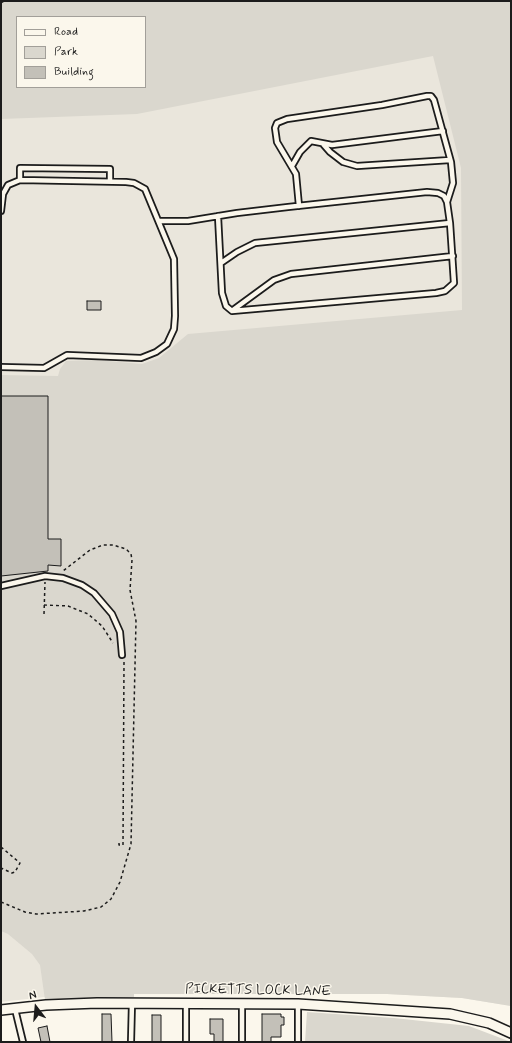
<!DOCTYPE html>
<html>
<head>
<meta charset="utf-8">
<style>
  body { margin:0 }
  #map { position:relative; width:512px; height:1043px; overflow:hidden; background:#fbf7ec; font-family:Mynerve,sans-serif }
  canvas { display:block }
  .frame { position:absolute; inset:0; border:2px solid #1c1c1c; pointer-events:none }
  .legend { position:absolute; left:16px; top:16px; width:130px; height:72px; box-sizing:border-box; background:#fbf7ec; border:1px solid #a29f99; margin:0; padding:5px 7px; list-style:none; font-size:12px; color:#1c1c1c }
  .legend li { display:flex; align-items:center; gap:8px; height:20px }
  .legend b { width:20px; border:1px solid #a29f99 }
  .north { position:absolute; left:16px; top:987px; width:40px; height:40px; -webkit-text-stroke:3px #fbf7ec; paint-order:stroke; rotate:344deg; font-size:11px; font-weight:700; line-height:16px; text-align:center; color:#1c1c1c }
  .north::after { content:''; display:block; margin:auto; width:14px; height:18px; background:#1c1c1c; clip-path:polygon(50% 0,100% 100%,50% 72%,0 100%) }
</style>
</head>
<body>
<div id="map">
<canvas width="512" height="1043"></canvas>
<div class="frame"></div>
<ul class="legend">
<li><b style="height:5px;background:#fbf7ec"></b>Road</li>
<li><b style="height:11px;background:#dad7ce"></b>Park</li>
<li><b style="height:11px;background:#c3c0b8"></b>Building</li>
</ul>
<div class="north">N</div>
</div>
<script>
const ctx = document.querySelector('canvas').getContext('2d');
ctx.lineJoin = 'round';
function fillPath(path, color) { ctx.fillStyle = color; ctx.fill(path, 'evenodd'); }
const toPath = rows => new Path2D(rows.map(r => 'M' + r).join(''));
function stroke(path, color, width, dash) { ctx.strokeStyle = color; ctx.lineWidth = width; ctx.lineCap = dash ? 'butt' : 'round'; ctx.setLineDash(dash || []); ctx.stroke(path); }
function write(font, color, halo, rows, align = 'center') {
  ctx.font = font + ' Mynerve,sans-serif'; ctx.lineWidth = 3; ctx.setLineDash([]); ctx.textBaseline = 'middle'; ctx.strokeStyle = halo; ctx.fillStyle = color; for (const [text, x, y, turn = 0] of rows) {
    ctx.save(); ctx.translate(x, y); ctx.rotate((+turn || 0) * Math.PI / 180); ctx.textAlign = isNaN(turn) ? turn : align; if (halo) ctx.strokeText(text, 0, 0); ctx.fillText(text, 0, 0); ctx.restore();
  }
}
fillPath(toPath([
  [1,1,511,1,511,1006,462,998,387,994,134,994,45,997,1,1002],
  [17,17,145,17,145,87,17,87]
]), '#eae6dc');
fillPath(toPath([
  [1,1,511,1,511,1006,462,998,387,994,134,994,134,997,45,1000,40,965,32,954,8,934,1,931,1,375,58,376,60,369,66,361,97,360,142,364,159,358,188,334,462,310,461,168,433,56,137,114,1,119],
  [17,17,145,17,145,87,17,87],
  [307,1012,394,1018,469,1026,511,1042,305,1042]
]), '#dad7ce');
const building = toPath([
  [87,301,101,301,101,310,87,310,87,301],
  [1,396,48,396,48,539,61,539,61,566,48,565,48,571,1,576,1,396],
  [102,1014,111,1014,112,1042,102,1042,102,1014],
  [262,1014,281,1014,281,1017,284,1017,284,1025,281,1025,281,1037,271,1037,271,1042,262,1042,262,1014],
  [152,1015,161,1015,161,1042,152,1042,152,1015],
  [210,1019,223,1019,223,1042,214,1042,214,1034,210,1034,210,1019],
  [47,1026,50,1042,41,1042,38,1028,47,1026]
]);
fillPath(building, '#c3c0b8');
stroke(building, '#1c1c1c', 1);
const lane = toPath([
  [323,144,330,152,343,162,357,166,450,160],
  [292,166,300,152,311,141,332,145,443,131],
  [20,180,20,168,110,169,110,181],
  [299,206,296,174,277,142,275,128,277,123,287,119,382,105,427,96,431,96,434,100,451,162,453,183,447,202],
  [1,211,3,194,8,185,20,180,126,182,134,183,145,189,174,259,175,316,174,329,167,344,156,352,141,358,67,355,44,368,1,367],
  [159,221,188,221,237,213,288,207,427,192,438,193,444,196,447,202,450,223,454,283,445,291,436,293,232,311,226,306,222,293,218,216],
  [221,263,237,252,255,243,450,223],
  [233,310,274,280,291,274,453,256],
  [1,586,45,576,63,578,82,585,94,593,112,614,120,632,122,655],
  [186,1003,186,1042],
  [298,1004,298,1042],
  [15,1009,23,1042],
  [131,1042,132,1002],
  [242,1042,242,1004]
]);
const street = toPath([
  [1,1010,46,1005,97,1003,298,1004,450,1014,489,1023,511,1033]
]);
stroke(lane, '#1c1c1c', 8);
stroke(street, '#1c1c1c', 12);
stroke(toPath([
  [1,3,4,1],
  [44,605,68,606,88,614,102,626,113,643],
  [44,614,45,582],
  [119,843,119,845,123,845,124,662],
  [1,847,20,863,15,872,12,873,1,868],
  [1,902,25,912,36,914,84,911,101,907,111,899,120,882,131,844,136,621,130,590,132,560,131,554,126,549,113,545,103,545,90,550,63,571]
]), '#1c1c1c', 1.5, [3, 3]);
stroke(lane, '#fbf7ec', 4.5);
stroke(street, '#fbf7ec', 9);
write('14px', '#1c1c1c', '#fbf7ec', [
  ["PICKETTS LOCK LANE",258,991,1]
]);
</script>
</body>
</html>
